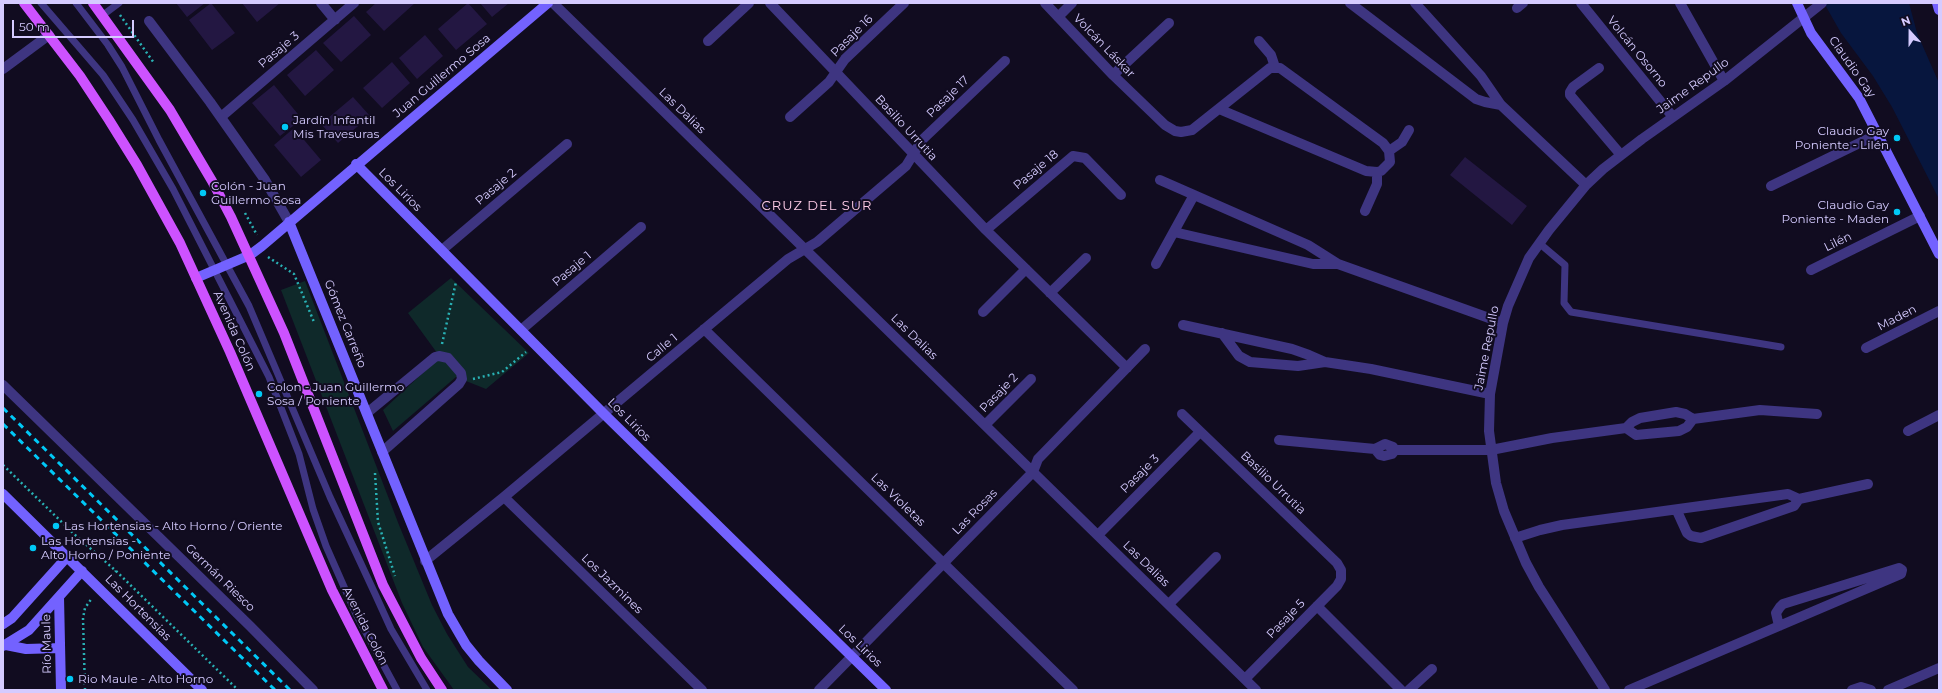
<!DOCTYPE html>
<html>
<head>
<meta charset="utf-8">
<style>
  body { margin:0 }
  #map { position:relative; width:1942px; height:693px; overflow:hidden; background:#110c20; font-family:Montserrat,sans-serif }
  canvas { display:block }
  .frame { position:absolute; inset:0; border:4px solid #d5cbff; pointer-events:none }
  .north { position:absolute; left:1890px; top:12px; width:40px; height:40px; -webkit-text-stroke:3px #110c20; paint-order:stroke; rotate:339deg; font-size:11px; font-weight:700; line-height:16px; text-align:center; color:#d5cbff }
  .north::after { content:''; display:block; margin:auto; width:14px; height:18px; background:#d5cbff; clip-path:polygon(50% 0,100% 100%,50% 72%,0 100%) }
  .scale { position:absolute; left:12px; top:20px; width:122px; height:18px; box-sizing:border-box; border:2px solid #d5cbff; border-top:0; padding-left:5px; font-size:12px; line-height:14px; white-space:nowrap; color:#d5cbff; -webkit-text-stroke:3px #110c20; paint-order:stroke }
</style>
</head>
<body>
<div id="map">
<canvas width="1942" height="693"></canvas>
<div class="frame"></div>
<div class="north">N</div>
<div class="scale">50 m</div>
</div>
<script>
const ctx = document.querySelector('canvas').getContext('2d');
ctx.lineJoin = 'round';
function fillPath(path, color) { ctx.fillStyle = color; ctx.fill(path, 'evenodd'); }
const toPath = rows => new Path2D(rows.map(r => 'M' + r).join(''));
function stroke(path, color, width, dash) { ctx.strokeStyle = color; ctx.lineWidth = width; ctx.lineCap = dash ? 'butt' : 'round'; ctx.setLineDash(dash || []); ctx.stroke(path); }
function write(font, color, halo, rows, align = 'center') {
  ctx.font = font + ' Montserrat,sans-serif'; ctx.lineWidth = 4; ctx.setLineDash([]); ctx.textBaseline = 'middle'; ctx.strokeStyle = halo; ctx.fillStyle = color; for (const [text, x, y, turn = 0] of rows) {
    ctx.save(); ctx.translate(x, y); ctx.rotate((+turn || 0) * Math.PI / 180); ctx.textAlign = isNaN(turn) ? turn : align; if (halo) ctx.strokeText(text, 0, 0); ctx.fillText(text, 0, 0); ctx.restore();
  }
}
fillPath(toPath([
  [451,278,529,353,486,389,456,377,393,431,383,410,440,357,408,313],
  [305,281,399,525,432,605,447,634,468,667,492,690,454,690,423,647,402,603,281,290]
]), '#0f292a');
fillPath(toPath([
  [1824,3,1909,3,1917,33,1939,83,1939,199,1892,107,1873,76,1841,33]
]), '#07163e');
fillPath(toPath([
  [176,3,205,3,187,17],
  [211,3,235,33,212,50,189,20],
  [242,3,280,3,257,22],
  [376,3,415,3,384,31,366,12],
  [468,3,487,24,456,50,438,29],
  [480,3,509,3,492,17],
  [354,16,371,35,341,62,323,43],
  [425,35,443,56,417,79,399,58],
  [316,50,334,70,305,96,287,75],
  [392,62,410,83,382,108,363,88],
  [274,85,302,119,280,136,252,103],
  [353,97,370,116,338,143,321,124],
  [294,128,321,160,301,177,274,145],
  [1465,157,1527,206,1512,225,1450,175]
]), '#231742');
stroke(toPath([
  [120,15,154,63],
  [245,213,257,235],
  [268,257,294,274,314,322],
  [442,344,456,282],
  [473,379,502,372,526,352],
  [3,465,74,534,116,571,238,690],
  [375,473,378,522,395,576],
  [108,579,116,571],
  [85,690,83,618,85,608,92,598]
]), '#29b2b5', 2.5, [2, 3]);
stroke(toPath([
  [41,3,103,75,133,120,173,189,269,377,299,454,313,509,326,546,356,614,397,690],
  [76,3,108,45,122,67,159,140,249,306,330,497,376,596,391,629,427,690],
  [103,15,119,3],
  [1539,243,1565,265,1564,303,1571,312,1781,347]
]), '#3e3581', 7);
stroke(toPath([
  [321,3,335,20],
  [553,3,1256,690],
  [770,3,986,230,1127,368],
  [1045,3,1113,75,1165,125,1175,131,1181,132,1192,130,1265,72,1270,68,1280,68,1383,143,1389,151,1390,162,1381,171,1377,172,1366,171,1219,109],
  [1350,3,1476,99,1485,102,1501,105],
  [1415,3,1481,76,1501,105,1586,185],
  [1581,3,1673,117],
  [1680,3,1724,81],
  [1517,8,1523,3],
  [1058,17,1072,3],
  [149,21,210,102,265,180,289,222],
  [708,41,749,3],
  [1259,41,1271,55,1275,67],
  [1599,68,1573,87,1570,92,1570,95,1621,155],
  [3,69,49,35],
  [1113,75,1169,23],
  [221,117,354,3],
  [790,117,829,82,845,59,904,3],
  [1389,151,1402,142,1409,130],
  [1160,180,1308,245,1338,264,1503,323],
  [1771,186,1878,134],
  [1365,211,1377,184,1377,172],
  [986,230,1073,156,1085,158,1121,195],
  [1174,232,1313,264,1338,264],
  [442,250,567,144],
  [1156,264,1194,195],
  [1811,270,1920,216],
  [1050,293,1086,258],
  [983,312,1026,269],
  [1183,325,1292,349,1309,355,1325,362,1371,369,1490,394],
  [704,329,1073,690],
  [521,330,641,227],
  [1222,333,1239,356,1250,362,1298,366,1325,362],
  [1866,348,1939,311],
  [3,385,250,626,313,690],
  [367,413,435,357,439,356,448,358,461,373,462,379,459,384,382,452],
  [1182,414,1337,563,1341,570,1341,579,1337,586,1245,679],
  [985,425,1031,379],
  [1626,428,1636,435,1679,431,1687,427,1693,419],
  [1908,431,1939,415],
  [1279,440,1375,449,1385,444,1393,447,1395,450,1491,450,1552,438,1626,428,1632,422,1640,418,1676,412,1685,414,1693,419,1760,410,1817,414],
  [1375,449,1380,455,1384,456,1392,454,1395,450],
  [504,497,702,690],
  [1677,511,1687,533,1691,536,1701,538,1794,506,1799,499],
  [1098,535,1200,432],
  [1515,538,1540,530,1562,525,1788,494,1799,499,1868,484],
  [425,561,504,497,788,259,817,242,906,166,922,140,1005,61],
  [1169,604,1216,557],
  [1317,606,1401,690],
  [819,690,1033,472,1038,459,1145,349],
  [1409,690,1432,669],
  [1605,690,1539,587,1526,563,1504,511,1496,483,1489,431,1490,394,1503,323,1508,306,1529,258,1549,230,1586,185,1603,169,1642,139,1724,81,1822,3],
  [1629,690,1779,626,1901,574,1902,570,1899,568,1783,604,1780,607,1776,613,1779,626],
  [1852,690,1861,687,1871,690],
  [1888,690,1939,668]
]), '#3e3581', 10);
stroke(toPath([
  [1797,3,1811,33,1859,98,1939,254],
  [1937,3,1939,10],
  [356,164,604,414,886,690],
  [289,222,448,614,466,645,479,661,507,690],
  [196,278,250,255,262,246,548,3],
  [3,494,202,690],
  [59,597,61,690],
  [3,624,12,618,67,557],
  [6,645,26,649,60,648],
  [3,646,29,630,82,571]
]), '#7362ff', 10);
stroke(toPath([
  [24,3,80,76,109,120,137,165,180,243,230,352,332,590,383,690],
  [93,3,170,110,212,181,231,217,284,333,383,585,421,658,442,690]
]), '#cd52ff', 10);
stroke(toPath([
  [3,408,290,690],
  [3,424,275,690]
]), '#00c8f6', 3, [6, 5]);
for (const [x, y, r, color] of [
  [285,127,4,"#00c8f6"],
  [1897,138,4,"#00c8f6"],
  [203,193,4,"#00c8f6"],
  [1897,212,4,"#00c8f6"],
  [259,394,4,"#00c8f6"],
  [56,526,4,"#00c8f6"],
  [33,548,4,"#00c8f6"],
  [70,679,4,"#00c8f6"]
]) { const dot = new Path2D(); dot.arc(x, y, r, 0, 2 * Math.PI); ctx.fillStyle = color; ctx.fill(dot); stroke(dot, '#110c20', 1.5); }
write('12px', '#d5cbff', '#110c20', [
  ["Pasaje 16",852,36,-45],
  ["Volcán Láskar",1104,46,46],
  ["Pasaje 3",279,50,-40],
  ["Volcán Osorno",1637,52,51],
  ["Claudio Gay",1852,67,55],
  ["Juan Guillermo Sosa",442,76,-40],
  ["Jaime Repullo",1693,86,-36],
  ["Pasaje 17",948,97,-44],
  ["Las Dalias",682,111,44],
  ["Basilio Urrutia",906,128,47],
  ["Pasaje 18",1036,170,-40],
  ["Pasaje 2",496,187,-40],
  ["Los Lirios",400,190,45],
  ["Lilén",1838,242,-26],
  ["Pasaje 1",572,269,-40],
  ["Maden",1897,318,-27],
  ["Gómez Carreño",345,324,68],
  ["Avenida Colón",234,331,66],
  ["Las Dalias",914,337,44],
  ["Calle 1",662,348,-40],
  ["Jaime Repullo",1487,348,-79],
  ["Pasaje 2",999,393,-46],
  ["Los Lirios",629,420,45],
  ["Pasaje 3",1140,474,-45],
  ["Basilio Urrutia",1273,483,44],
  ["Las Violetas",898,500,44],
  ["Las Rosas",975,512,-46],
  ["Las Dalias",1146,564,44],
  ["Germán Riesco",220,578,44],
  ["Los Jazmines",612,584,44],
  ["Las Hortensias",138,608,45],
  ["Pasaje 5",1286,619,-46],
  ["Avenida Colón",365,626,63],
  ["Río Maule",47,644,-91],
  ["Los Lirios",860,646,44]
]);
write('12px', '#d5cbff', '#110c20', [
  ["Jardín Infantil",293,120],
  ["Mis Travesuras",293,134],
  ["Claudio Gay",1889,131,"right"],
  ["Poniente - Lilén",1889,145,"right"],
  ["Colón - Juan",211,186],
  ["Guillermo Sosa",211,200],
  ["Claudio Gay",1889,205,"right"],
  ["Poniente - Maden",1889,219,"right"],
  ["Colon - Juan Guillermo",267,387],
  ["Sosa / Poniente",267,401],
  ["Las Hortensias - Alto Horno / Oriente",64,526],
  ["Las Hortensias -",41,541],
  ["Alto Horno / Poniente",41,555],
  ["Rio Maule - Alto Horno",78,679]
], 'left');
ctx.letterSpacing = '1px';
write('13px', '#ffcde9', '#110c20', [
  ["CRUZ DEL SUR",817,206]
]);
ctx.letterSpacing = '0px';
</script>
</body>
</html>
